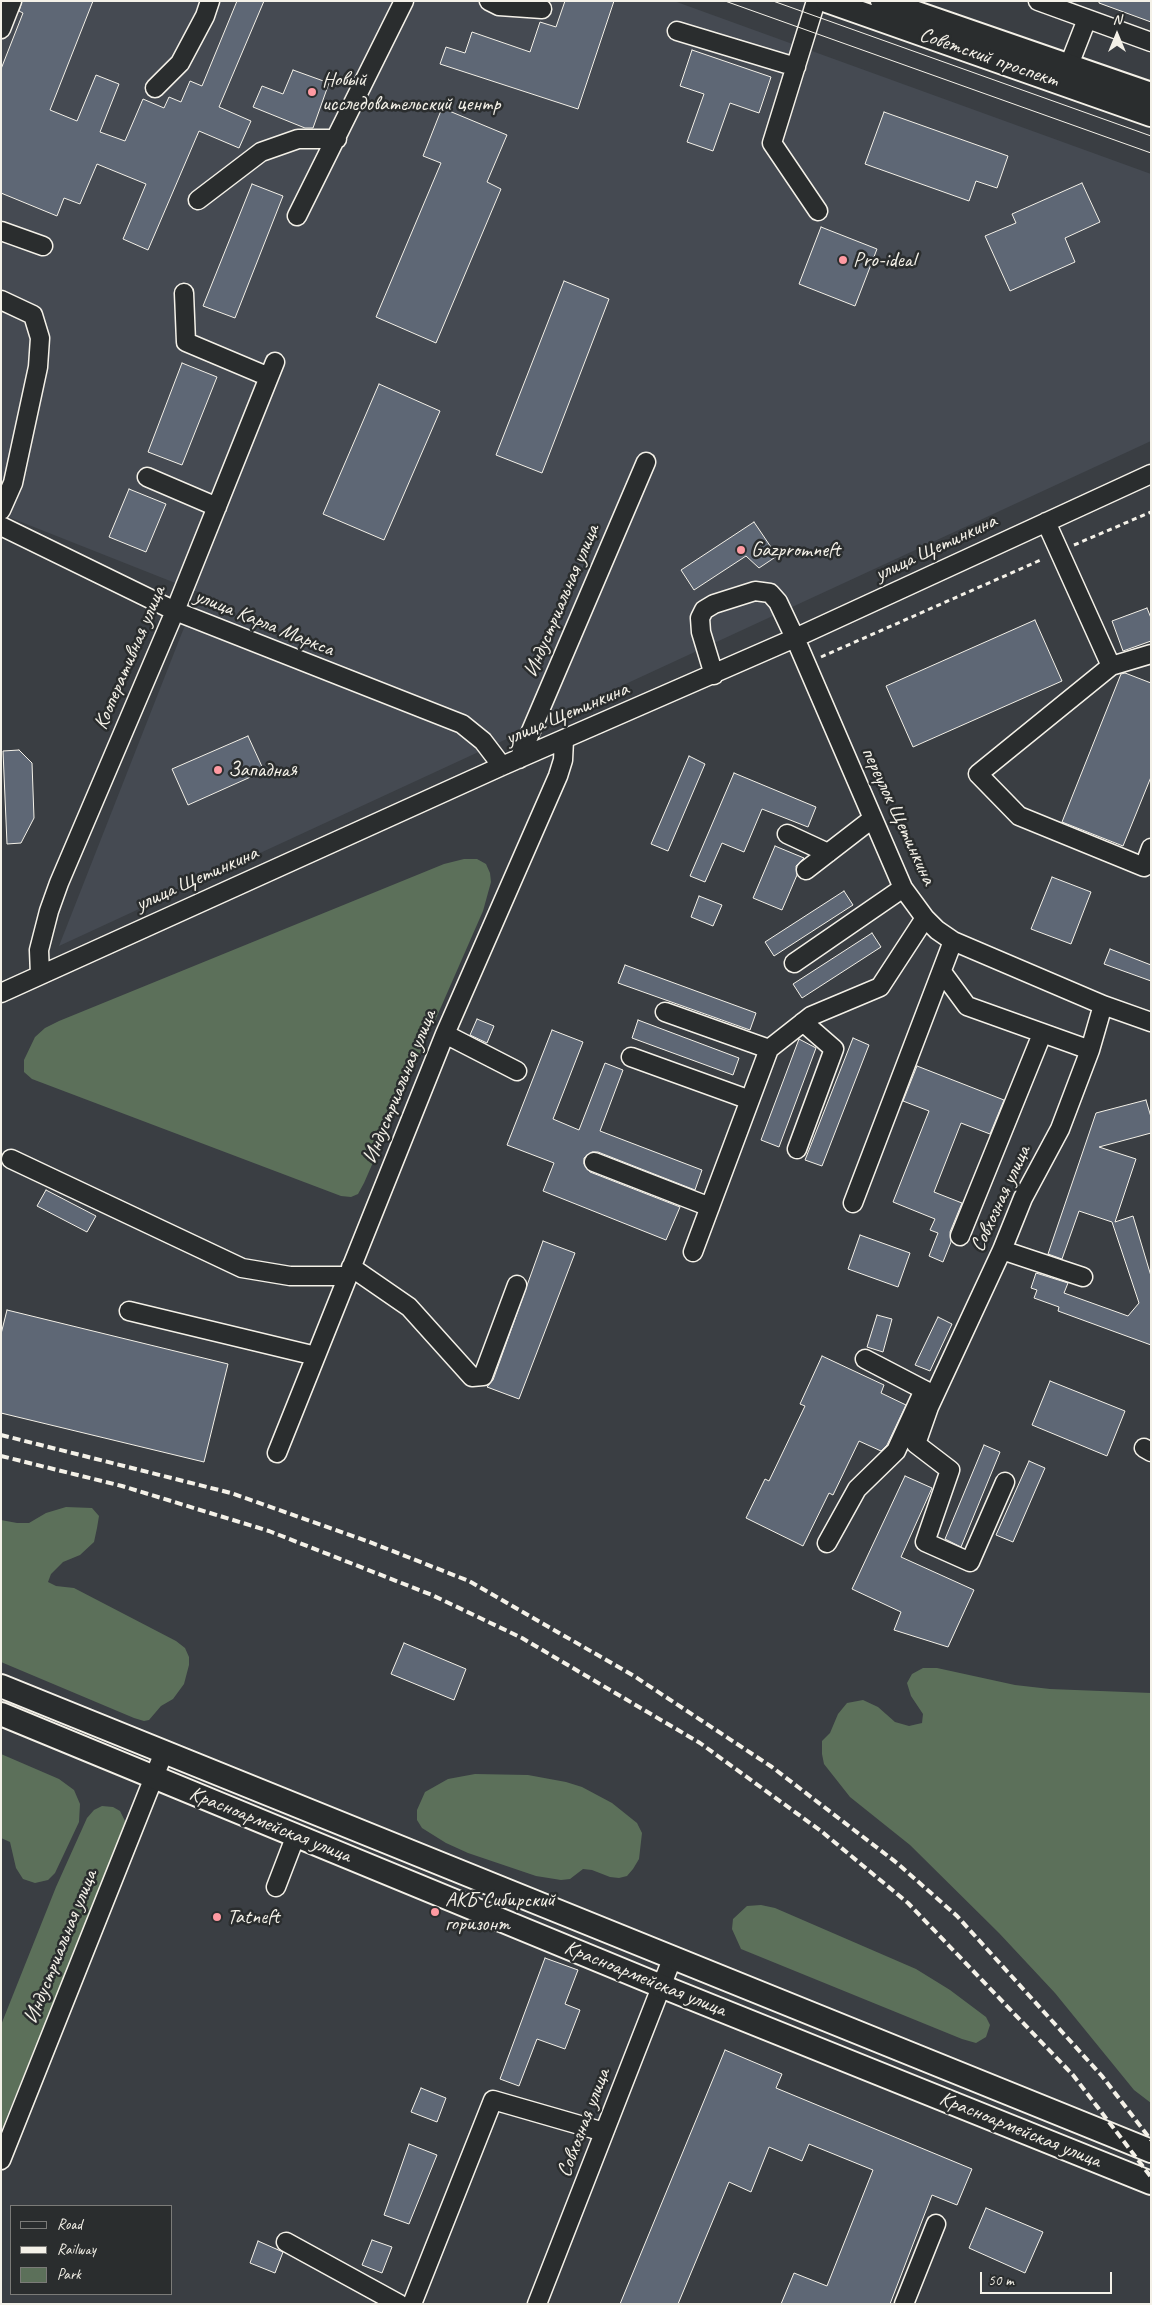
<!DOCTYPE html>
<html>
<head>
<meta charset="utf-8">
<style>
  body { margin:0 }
  #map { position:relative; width:1152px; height:2305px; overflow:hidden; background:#3a3e43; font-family:Caveat,sans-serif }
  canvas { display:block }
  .frame { position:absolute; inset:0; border:2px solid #f4f1e8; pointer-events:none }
  .legend { position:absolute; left:10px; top:2205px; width:162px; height:90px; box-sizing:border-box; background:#2a2d2e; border:1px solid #7b7b78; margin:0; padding:6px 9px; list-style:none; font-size:15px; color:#f4f1e8 }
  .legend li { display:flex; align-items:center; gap:10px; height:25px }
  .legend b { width:25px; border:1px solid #7b7b78 }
  .north { position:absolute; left:1092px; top:10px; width:50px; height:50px; -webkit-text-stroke:4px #2a2d2e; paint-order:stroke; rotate:0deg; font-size:14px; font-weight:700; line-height:20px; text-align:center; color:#f4f1e8 }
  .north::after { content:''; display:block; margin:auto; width:18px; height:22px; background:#f4f1e8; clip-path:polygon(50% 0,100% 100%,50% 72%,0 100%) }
  .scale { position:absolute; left:980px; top:2272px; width:132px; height:22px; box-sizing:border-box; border:2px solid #f4f1e8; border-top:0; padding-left:6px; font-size:15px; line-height:18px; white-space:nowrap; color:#f4f1e8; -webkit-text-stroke:4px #2a2d2e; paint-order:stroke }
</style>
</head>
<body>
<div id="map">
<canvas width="1152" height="2305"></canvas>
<div class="frame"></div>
<ul class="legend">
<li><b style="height:6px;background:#2a2d2e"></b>Road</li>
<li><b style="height:6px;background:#f4f1e8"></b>Railway</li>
<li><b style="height:14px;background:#5c705a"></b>Park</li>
</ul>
<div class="north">N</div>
<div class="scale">50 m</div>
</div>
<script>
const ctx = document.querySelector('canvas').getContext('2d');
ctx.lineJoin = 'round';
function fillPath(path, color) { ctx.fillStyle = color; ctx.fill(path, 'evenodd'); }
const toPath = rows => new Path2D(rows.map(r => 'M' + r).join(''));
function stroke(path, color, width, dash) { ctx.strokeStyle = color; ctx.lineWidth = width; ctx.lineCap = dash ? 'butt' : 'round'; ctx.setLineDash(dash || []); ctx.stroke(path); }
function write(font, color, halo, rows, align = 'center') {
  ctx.font = font + ' Caveat,sans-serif'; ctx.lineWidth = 5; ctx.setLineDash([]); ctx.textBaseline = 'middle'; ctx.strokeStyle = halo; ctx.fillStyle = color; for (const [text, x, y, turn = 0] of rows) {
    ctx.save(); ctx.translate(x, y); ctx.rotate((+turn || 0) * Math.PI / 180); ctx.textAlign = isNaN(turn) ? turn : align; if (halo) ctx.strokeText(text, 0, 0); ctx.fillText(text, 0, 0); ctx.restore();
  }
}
fillPath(toPath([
  [1,1,674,1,1151,174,1151,441,59,946,198,592,1,514]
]), '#454a52');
fillPath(toPath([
  [464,859,477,859,486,864,490,873,491,882,483,911,364,1183,358,1194,351,1197,341,1196,32,1079,24,1072,24,1060,35,1037,45,1028,59,1021,444,864],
  [66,1507,92,1508,99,1516,97,1528,94,1542,80,1555,63,1562,51,1574,48,1582,56,1586,74,1588,176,1641,185,1648,189,1657,189,1665,184,1684,173,1699,161,1706,149,1720,144,1721,134,1718,1,1662,1,1520,17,1523,29,1523,46,1513],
  [923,1668,937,1668,1015,1685,1050,1689,1151,1693,1151,2103,1134,2090,1055,1993,999,1933,910,1845,850,1797,824,1764,822,1754,822,1741,830,1733,838,1714,847,1703,863,1700,878,1707,895,1722,909,1726,922,1723,923,1714,911,1696,907,1683,912,1674],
  [1,1754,59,1779,74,1790,80,1804,79,1822,55,1873,48,1880,35,1883,23,1879,16,1868,10,1842,1,1838],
  [475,1774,528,1775,566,1782,582,1787,612,1803,637,1823,642,1833,639,1859,633,1869,627,1876,619,1878,610,1877,592,1870,583,1869,570,1879,561,1880,536,1876,468,1853,446,1843,422,1828,417,1820,417,1810,425,1792,448,1779],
  [102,1806,113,1807,120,1811,125,1821,124,1831,1,2131,1,2025,56,1887,87,1818,94,1810],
  [761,1905,775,1908,916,1969,950,1990,986,2017,990,2025,986,2037,976,2043,962,2039,741,1949,732,1929,733,1919,747,1906]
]), '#5c705a');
const building = toPath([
  [22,1,93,1,50,110,77,121,96,75,119,84,100,132,125,141,143,99,164,108,169,97,181,102,190,81,202,86,237,1,264,1,219,107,251,121,239,148,199,131,148,250,123,239,146,184,97,164,80,204,64,198,57,216,1,193,1,69,23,13,19,11,22,1],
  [565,1,614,1,578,109,440,64,446,47,465,53,472,32,530,52,540,22,556,27,565,1],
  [1099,1,1151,1,1151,22,1099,3,1099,1],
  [692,50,771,77,759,113,730,103,713,151,687,142,704,94,680,86,692,50],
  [293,70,329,83,313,128,305,128,253,107,262,86,283,94,293,70],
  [442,108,507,135,487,182,501,189,436,343,376,317,441,163,423,156,442,108],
  [884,112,1008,156,997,188,976,181,969,201,865,164,884,112],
  [1082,183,1100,222,1065,238,1075,262,1010,291,985,236,1016,223,1012,214,1082,183],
  [252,184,283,196,235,318,203,306,252,184],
  [821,227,877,249,855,306,799,284,821,227],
  [564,281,609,299,542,473,496,455,564,281],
  [182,363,217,377,182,465,148,452,182,363],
  [379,384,440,411,384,540,323,514,379,384],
  [129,489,166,504,146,552,109,537,129,489],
  [754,522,777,556,759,568,746,556,694,590,681,570,754,522],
  [1147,608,1151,618,1151,641,1123,651,1112,621,1147,608],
  [1035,620,1062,681,913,747,886,686,1035,620],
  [1125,673,1151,683,1151,777,1123,846,1062,822,1121,674,1125,673],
  [248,736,264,771,188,805,172,769,248,736],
  [19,750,32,763,34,818,21,843,7,844,3,751,19,750],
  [689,756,705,764,668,851,651,844,689,756],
  [734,773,816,807,808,827,762,809,744,852,722,843,705,882,690,876,734,773],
  [775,846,804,858,796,866,797,875,782,910,753,898,775,846],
  [1052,877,1091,892,1071,944,1031,929,1052,877],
  [844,891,853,905,774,956,765,942,844,891],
  [699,896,722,905,713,926,691,917,699,896],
  [872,933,881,947,802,998,793,984,872,933],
  [1110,949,1151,965,1151,981,1104,964,1110,949],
  [625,965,756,1013,750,1030,618,983,625,965],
  [477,1019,494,1026,487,1043,470,1035,477,1019],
  [638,1020,739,1058,733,1075,632,1038,638,1020],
  [552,1030,583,1042,553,1119,579,1130,605,1063,623,1070,600,1131,702,1170,695,1190,598,1152,592,1152,584,1158,584,1164,590,1172,680,1207,666,1240,543,1191,554,1163,507,1145,552,1030],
  [853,1038,869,1045,822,1166,805,1160,853,1038],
  [799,1039,816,1048,779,1147,761,1140,799,1039],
  [917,1066,1004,1100,990,1134,961,1123,934,1192,962,1203,950,1232,951,1242,943,1262,929,1256,938,1233,930,1230,935,1219,893,1202,929,1111,903,1101,917,1066],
  [1146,1100,1151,1117,1151,1133,1099,1147,1136,1159,1115,1222,1133,1216,1151,1276,1151,1345,1058,1311,1059,1307,1034,1298,1037,1290,1031,1288,1036,1273,1068,1283,1064,1293,1128,1316,1139,1303,1112,1222,1079,1211,1062,1259,1048,1254,1096,1113,1146,1100],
  [46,1190,96,1216,87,1232,37,1206,46,1190],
  [860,1235,910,1253,898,1287,848,1269,860,1235],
  [543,1241,575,1253,519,1399,487,1387,493,1380,543,1241],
  [7,1310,228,1364,204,1462,1,1413,1,1334,7,1310],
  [877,1315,892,1319,883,1352,867,1347,877,1315],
  [938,1317,952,1324,930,1371,915,1365,938,1317],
  [822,1356,884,1385,881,1393,906,1405,887,1445,881,1451,859,1441,833,1495,829,1493,803,1546,746,1518,765,1479,769,1481,805,1406,800,1404,822,1356],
  [1050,1381,1125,1411,1107,1456,1032,1425,1050,1381],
  [984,1445,1000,1452,961,1547,945,1539,984,1445],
  [1029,1461,1045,1468,1013,1542,996,1535,1029,1461],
  [905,1476,932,1488,901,1557,974,1590,948,1647,894,1630,901,1612,852,1589,905,1476],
  [404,1643,466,1669,454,1700,391,1674,404,1643],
  [545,1958,578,1970,565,2004,580,2010,565,2049,537,2039,519,2086,500,2079,545,1958],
  [725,2050,782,2074,776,2088,972,2169,957,2205,932,2195,890,2304,781,2304,794,2273,827,2286,873,2170,809,2144,802,2161,769,2147,751,2192,729,2182,678,2304,620,2304,725,2050],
  [421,2088,446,2098,437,2122,411,2112,421,2088],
  [409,2144,437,2155,409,2224,384,2215,409,2144],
  [986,2208,1043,2232,1025,2273,969,2248,986,2208],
  [372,2240,392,2247,382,2273,362,2265,372,2240],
  [258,2241,283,2252,275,2273,250,2263,258,2241]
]);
fillPath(building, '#5e6775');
stroke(building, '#f4f1e8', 1);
const minor = toPath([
  [489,1,499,6,542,9],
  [816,1,772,143,818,211],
  [1038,1,1151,42],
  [1,29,12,1],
  [677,31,796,67],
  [1069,65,1087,19],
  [155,88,180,63,205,16,210,1],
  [198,200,261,152,298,139,337,139],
  [297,216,404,1],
  [1,231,43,246],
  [184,293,186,342,269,377],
  [1,300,33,315,40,338,38,367,13,483,1,510],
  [147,477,217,507],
  [1046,522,1111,666],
  [1,526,175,611,462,724,483,741,502,766],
  [1151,654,1111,666,978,774,1019,816,1144,867,1151,848],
  [714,675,701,632,700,618,704,610,714,604,755,591,770,593,778,602,795,638,903,888,925,918,937,930,953,941,1103,1005,1151,1022],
  [519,759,646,462],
  [787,834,828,853],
  [806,870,872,819],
  [794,963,903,888],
  [942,972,967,1006,1090,1050],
  [40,975,39,950,49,911,59,883,175,611,275,362],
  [1,993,502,766,795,638,1151,474],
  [665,1012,769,1049],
  [445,1034,517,1071],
  [631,1057,750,1100],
  [797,1149,834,1049,803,1022],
  [11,1159,242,1268,290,1276,348,1276],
  [594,1162,710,1207],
  [853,1203,953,941],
  [960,1236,1042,1034],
  [1002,1250,1083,1277],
  [693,1252,769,1049,811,1016,880,987,925,918],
  [351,1267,409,1307,472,1377,483,1376,517,1285],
  [129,1311,316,1356],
  [865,1359,934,1395],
  [1144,1448,1151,1452],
  [277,1453,445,1034,558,776,563,760,564,740],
  [1005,1482,970,1562,925,1542,950,1470,916,1444,929,1407,1002,1250,1023,1198,1060,1129,1090,1050,1103,1005],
  [827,1543,857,1489,896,1451,924,1390],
  [276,1887,296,1835],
  [1,2160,164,1752],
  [286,2242,399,2304],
  [412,2304,493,2100,604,2132],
  [537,2304,672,1959],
  [904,2304,936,2224]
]);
const major = toPath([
  [827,1,1151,115],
  [882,1,1151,94],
  [1,1686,1151,2151],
  [1,1714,661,1986,1151,2183]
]);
stroke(minor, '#f4f1e8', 21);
stroke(major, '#f4f1e8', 26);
stroke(toPath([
  [1074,545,1151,512],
  [821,657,1043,559]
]), '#f4f1e8', 3, [5, 4]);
stroke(minor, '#2a2d2e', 18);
stroke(major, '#2a2d2e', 22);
stroke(toPath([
  [725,1,1151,153],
  [773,1,1151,136]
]), '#f4f1e8', 1);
stroke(toPath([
  [1,1435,231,1493,367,1541,469,1581,634,1676,772,1767,897,1863,957,1916,1102,2076,1151,2140],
  [1,1456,122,1486,269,1531,432,1595,522,1638,700,1743,821,1831,908,1903,1073,2075,1151,2177]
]), '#f4f1e8', 4, [8, 4]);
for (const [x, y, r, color] of [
  [312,92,5,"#ff9aa2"],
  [843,260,5,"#ff9aa2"],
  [741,550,5,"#ff9aa2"],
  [218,770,5,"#ff9aa2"],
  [435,1912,5,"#ff9aa2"],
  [217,1917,5,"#ff9aa2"]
]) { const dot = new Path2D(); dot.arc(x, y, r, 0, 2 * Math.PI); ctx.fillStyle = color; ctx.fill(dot); stroke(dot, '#2a2d2e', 2); }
write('21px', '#f4f1e8', '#2a2d2e', [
  ["Советский проспект",989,58,19],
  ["улица Щетинкина",936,548,-25],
  ["Индустриальная улица",562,601,-67],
  ["улица Карла Маркса",264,623,22],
  ["Кооперативная улица",130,658,-67],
  ["улица Щетинкина",567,714,-23],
  ["переулок Щетинкина",898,816,65],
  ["улица Щетинкина",197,879,-24],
  ["Индустриальная улица",400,1087,-68],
  ["Совхозная улица",1001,1199,-65],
  ["Красноармейская улица",270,1825,22],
  ["Индустриальная улица",61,1947,-68],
  ["Красноармейская улица",645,1979,22],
  ["Совхозная улица",584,2123,-69],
  ["Красноармейская улица",1020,2130,22]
]);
write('21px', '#f4f1e8', '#2a2d2e', [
  ["Новый",322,80],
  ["исследовательский центр",322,104],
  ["Pro-ideal",853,260],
  ["Gazpromneft",751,550],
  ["Западная",228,770],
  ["АКБ Сибирский",445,1900],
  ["горизонт",445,1924],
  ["Tatneft",227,1917]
], 'left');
</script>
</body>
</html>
